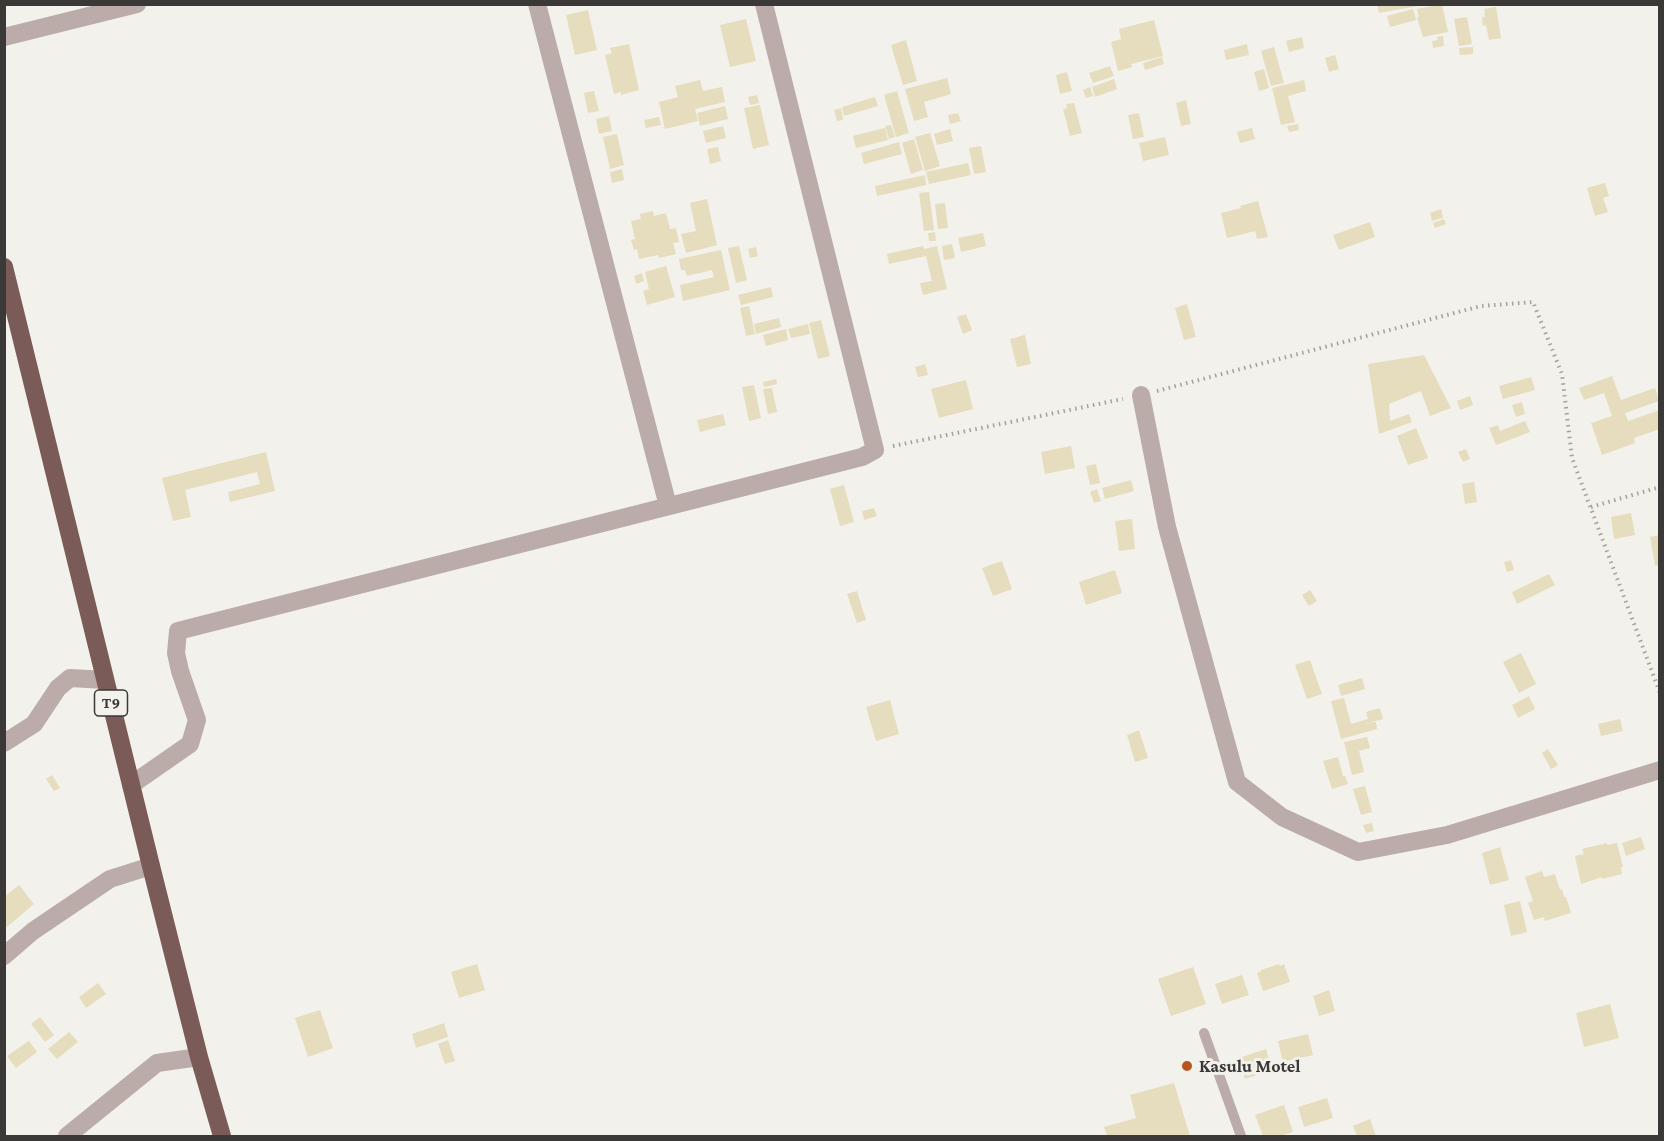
<!DOCTYPE html>
<html>
<head>
<meta charset="utf-8">
<style>
  body { margin:0 }
  #map { position:relative; width:1664px; height:1141px; overflow:hidden; background:#f3f1eb; font-family:"Crimson Pro",serif }
  canvas { display:block }
  .frame { position:absolute; inset:0; border:6px solid #3a3937; pointer-events:none }
</style>
</head>
<body>
<div id="map">
<canvas width="1664" height="1141"></canvas>
<div class="frame"></div>
</div>
<script>
const ctx = document.querySelector('canvas').getContext('2d');
ctx.lineJoin = 'round';
function fillPath(path, color) { ctx.fillStyle = color; ctx.fill(path, 'evenodd'); }
const toPath = rows => new Path2D(rows.map(r => 'M' + r).join(''));
function stroke(path, color, width, dash) { ctx.strokeStyle = color; ctx.lineWidth = width; ctx.lineCap = dash ? 'butt' : 'round'; ctx.setLineDash(dash || []); ctx.stroke(path); }
function write(font, color, halo, rows, align = 'center') {
  ctx.font = font + ' "Crimson Pro",serif'; ctx.lineWidth = 6; ctx.setLineDash([]); ctx.textBaseline = 'middle'; ctx.strokeStyle = halo; ctx.fillStyle = color; for (const [text, x, y, turn = 0] of rows) {
    ctx.save(); ctx.translate(x, y); ctx.rotate((+turn || 0) * Math.PI / 180); ctx.textAlign = isNaN(turn) ? turn : align; if (halo) ctx.strokeText(text, 0, 0); ctx.fillText(text, 0, 0); ctx.restore();
  }
}
fillPath(toPath([
  [1377,4,1418,4,1418,6,1379,13],
  [1442,4,1448,32,1423,37,1417,18,1419,17,1417,9],
  [1496,7,1501,38,1489,40,1486,25,1483,26,1482,17,1485,17,1484,9],
  [1413,9,1416,20,1390,27,1387,16],
  [588,10,597,50,575,55,566,15],
  [1467,17,1472,44,1459,46,1454,19],
  [746,19,756,61,730,67,720,25],
  [1154,20,1163,56,1131,64,1132,67,1118,71,1111,42,1121,39,1119,29],
  [1443,36,1444,46,1433,48,1432,41,1438,40,1437,37],
  [1302,37,1304,48,1289,52,1286,41],
  [906,40,917,81,903,85,891,45],
  [629,44,639,90,621,95,621,92,614,94,605,55,612,53,610,48],
  [1247,44,1249,55,1226,60,1224,50],
  [1274,47,1284,83,1271,86,1261,51],
  [1473,47,1473,54,1460,55,1459,48],
  [1335,55,1339,69,1329,72,1325,58],
  [1162,57,1164,64,1145,70,1143,63],
  [1110,66,1114,76,1093,83,1089,73],
  [1264,69,1269,88,1259,91,1254,72],
  [1067,72,1072,91,1060,94,1056,75],
  [947,78,951,94,924,102,928,117,914,121,905,89],
  [1114,79,1117,89,1095,97,1092,87],
  [700,80,703,91,722,87,725,102,695,109,698,121,665,129,659,102,678,97,675,86],
  [1304,80,1306,91,1288,96,1295,122,1281,125,1272,88],
  [1090,87,1093,96,1086,98,1083,90],
  [594,91,599,111,588,113,584,93],
  [897,91,909,133,896,137,884,95],
  [757,95,759,103,750,105,748,97],
  [875,97,878,106,844,116,842,107],
  [1186,100,1191,124,1181,126,1176,103],
  [1074,103,1082,133,1070,136,1063,109,1067,108,1066,104],
  [760,105,769,145,753,149,744,108],
  [725,106,728,119,700,126,697,113],
  [841,108,843,120,837,121,834,110],
  [958,113,961,121,950,124,948,115],
  [1139,113,1144,137,1133,139,1128,115],
  [609,116,612,131,599,134,596,119],
  [659,117,661,125,646,128,644,120],
  [1298,124,1299,130,1289,132,1287,126],
  [891,125,895,137,889,139,885,126],
  [723,126,726,138,706,143,703,131],
  [885,128,888,140,856,148,853,136],
  [1252,128,1255,139,1240,143,1237,132],
  [950,129,953,141,937,145,934,134],
  [930,133,940,166,925,171,915,137],
  [617,134,624,165,610,169,603,137],
  [1165,137,1169,155,1143,161,1139,143],
  [914,139,923,170,911,174,902,143],
  [899,142,902,154,864,164,861,153],
  [981,146,986,172,974,174,969,148],
  [718,147,721,161,710,164,707,149],
  [968,163,971,175,929,184,926,172],
  [622,169,624,180,612,183,610,172],
  [925,175,926,185,877,196,875,186],
  [1605,183,1609,196,1603,198,1608,212,1595,216,1587,188],
  [929,192,934,230,924,231,919,193],
  [707,199,717,245,686,253,681,234,696,231,690,203],
  [1258,201,1268,237,1257,239,1255,231,1227,238,1221,213,1241,208,1240,206],
  [945,203,948,228,938,229,935,204],
  [1441,209,1443,218,1432,221,1430,213],
  [653,211,654,216,666,213,670,229,676,228,679,242,673,243,676,254,659,258,658,255,639,259,637,249,634,250,631,240,635,239,631,221,641,219,640,214],
  [1444,219,1446,224,1435,228,1433,223],
  [1370,222,1375,237,1339,250,1333,235],
  [935,232,936,241,929,241,928,233],
  [983,233,986,246,961,252,958,238],
  [952,244,955,258,944,260,942,246],
  [739,246,747,280,736,283,728,248],
  [923,246,924,249,937,246,947,289,923,295,920,283,932,281,926,256,889,264,887,254],
  [756,247,758,256,750,258,748,249],
  [721,250,730,290,683,301,680,285,714,277,712,270,687,276,685,270,681,270,679,259],
  [666,266,675,297,647,305,643,291,649,289,645,272],
  [642,273,644,281,636,284,634,276],
  [771,287,773,297,741,305,738,295],
  [1187,304,1196,337,1184,340,1175,308],
  [749,306,755,334,746,336,740,308],
  [966,314,972,330,963,334,957,317],
  [779,318,781,327,756,334,754,324],
  [821,320,830,356,818,359,809,323],
  [808,324,810,334,791,338,788,329],
  [786,329,788,340,766,346,763,335],
  [1025,335,1031,364,1017,367,1010,339],
  [1424,355,1451,408,1430,416,1421,391,1389,404,1390,421,1409,414,1412,422,1379,434,1368,364],
  [925,364,928,375,918,377,915,367],
  [1612,376,1621,400,1655,388,1659,401,1625,413,1628,421,1660,410,1660,429,1634,438,1635,443,1602,455,1591,423,1612,416,1604,393,1584,400,1579,388],
  [1531,377,1535,390,1503,399,1499,386],
  [776,379,777,384,764,387,763,382],
  [966,380,973,409,939,418,931,389],
  [754,385,761,418,749,421,742,387],
  [772,388,777,412,768,414,763,389],
  [1470,396,1473,405,1460,410,1457,401],
  [1522,402,1525,414,1516,417,1512,405],
  [723,414,726,425,700,432,697,420],
  [1525,421,1530,432,1496,445,1489,428,1498,425,1500,431],
  [1416,428,1428,458,1408,465,1397,436],
  [1071,446,1075,468,1045,474,1041,452],
  [1466,449,1470,459,1463,462,1458,452],
  [266,452,275,491,230,502,228,492,260,484,257,472,185,490,191,517,173,521,162,478],
  [1096,464,1100,483,1090,485,1086,466],
  [1131,480,1134,491,1105,499,1102,488],
  [1474,482,1477,502,1465,504,1462,484],
  [844,485,854,522,840,526,830,489],
  [1097,489,1101,501,1094,503,1090,492],
  [874,508,877,516,864,520,862,511],
  [1631,513,1635,535,1614,539,1611,517],
  [1132,519,1135,549,1119,551,1115,521],
  [1660,535,1660,565,1655,566,1650,537],
  [1511,560,1514,570,1507,572,1504,562],
  [1002,561,1012,589,993,596,982,568],
  [1115,570,1122,593,1086,605,1079,582],
  [1549,574,1555,585,1517,604,1512,592],
  [1310,590,1317,601,1309,606,1302,595],
  [857,591,866,620,857,623,847,594],
  [1521,653,1536,684,1519,693,1503,662],
  [1310,660,1322,694,1307,699,1295,665],
  [1362,678,1365,689,1341,696,1338,685],
  [1529,696,1535,709,1518,718,1512,705],
  [1344,698,1351,724,1368,719,1366,712,1380,708,1383,719,1368,723,1376,722,1377,729,1341,739,1331,701],
  [890,700,899,734,876,741,866,707],
  [1620,719,1623,731,1601,736,1598,724],
  [1139,730,1148,758,1135,762,1127,735],
  [1367,737,1370,748,1359,751,1364,772,1352,775,1344,742],
  [1548,749,1558,765,1551,769,1542,753],
  [1338,757,1343,776,1345,776,1348,784,1332,789,1323,761],
  [52,775,60,788,54,791,46,779],
  [1365,786,1372,812,1361,815,1353,789],
  [1372,823,1374,831,1366,833,1363,825],
  [1641,837,1645,849,1626,856,1622,843],
  [1607,843,1607,845,1617,843,1623,867,1621,867,1622,874,1602,879,1602,877,1581,884,1575,856,1584,854,1582,849],
  [1500,847,1509,880,1490,885,1482,853],
  [1542,871,1544,877,1555,874,1560,890,1562,889,1564,897,1566,897,1571,913,1545,921,1544,917,1534,920,1528,903,1533,901,1525,877],
  [19,885,34,904,7,927,4,925,4,897],
  [1520,901,1527,932,1511,936,1504,905],
  [477,964,485,990,459,998,451,972],
  [1279,964,1280,966,1284,964,1290,982,1263,991,1257,973,1261,971,1261,970],
  [1193,967,1206,1004,1171,1016,1158,979],
  [1242,975,1249,995,1222,1004,1215,984],
  [98,983,106,994,86,1008,79,997],
  [1329,990,1335,1011,1319,1016,1313,996],
  [1610,1004,1619,1038,1584,1047,1576,1013],
  [320,1010,333,1048,308,1057,295,1018],
  [40,1017,54,1035,45,1042,31,1024],
  [444,1023,448,1037,416,1048,412,1034],
  [69,1032,78,1042,57,1059,48,1049],
  [1308,1034,1313,1055,1283,1062,1278,1041],
  [448,1040,455,1061,445,1064,438,1044],
  [29,1041,37,1052,16,1068,7,1056],
  [1266,1049,1272,1070,1245,1079,1239,1058],
  [1174,1083,1190,1136,1107,1136,1104,1127,1136,1118,1130,1095],
  [1327,1098,1333,1118,1304,1127,1298,1107],
  [1284,1105,1293,1132,1280,1136,1263,1136,1255,1115],
  [1370,1119,1376,1136,1357,1136,1353,1126]
]), '#e5ddbd');
stroke(toPath([
  [1157,391,1481,306,1533,302,1562,374,1572,458,1660,693],
  [893,446,1123,399],
  [1591,507,1660,487]
]), '#a2a19d', 4, [1.5, 4.5]);
stroke(toPath([
  [1204,1033,1241,1136]
]), '#bbaba9', 10);
stroke(toPath([
  [537,4,668,506],
  [4,37,137,4],
  [1141,395,1167,527,1237,782,1282,817,1358,852,1447,835,1660,770],
  [4,743,34,724,58,688,70,678,105,680],
  [131,785,190,744,197,720,180,671,176,653,178,631,862,457,875,450,764,4],
  [4,956,33,931,110,879,151,866],
  [67,1136,157,1063,199,1057]
]), '#bbaba9', 18);
stroke(toPath([
  [4,267,151,866,199,1057,222,1136]
]), '#7a5b58', 18);
for (const [x, y, r, color] of [
  [1187,1066,6,"#b85420"]
]) { const dot = new Path2D(); dot.arc(x, y, r, 0, 2 * Math.PI); ctx.fillStyle = color; ctx.fill(dot); stroke(dot, '#f3f1eb', 2); }
for (const [x, y, w] of [
  [111,703,33]
]) { const box = new Path2D(); box.roundRect(x - w / 2, y - 13, w, 26, 4.5); ctx.fillStyle = '#f3f1eb'; ctx.fill(box); stroke(box, '#3a3937', 1.5); }
write('bold 16px', '#3a3937', null, [
  ["T9",111,703]
]);
write('bold 18px', '#3a3937', '#f3f1eb', [
  ["Kasulu Motel",1199,1066]
], 'left');
</script>
</body>
</html>
